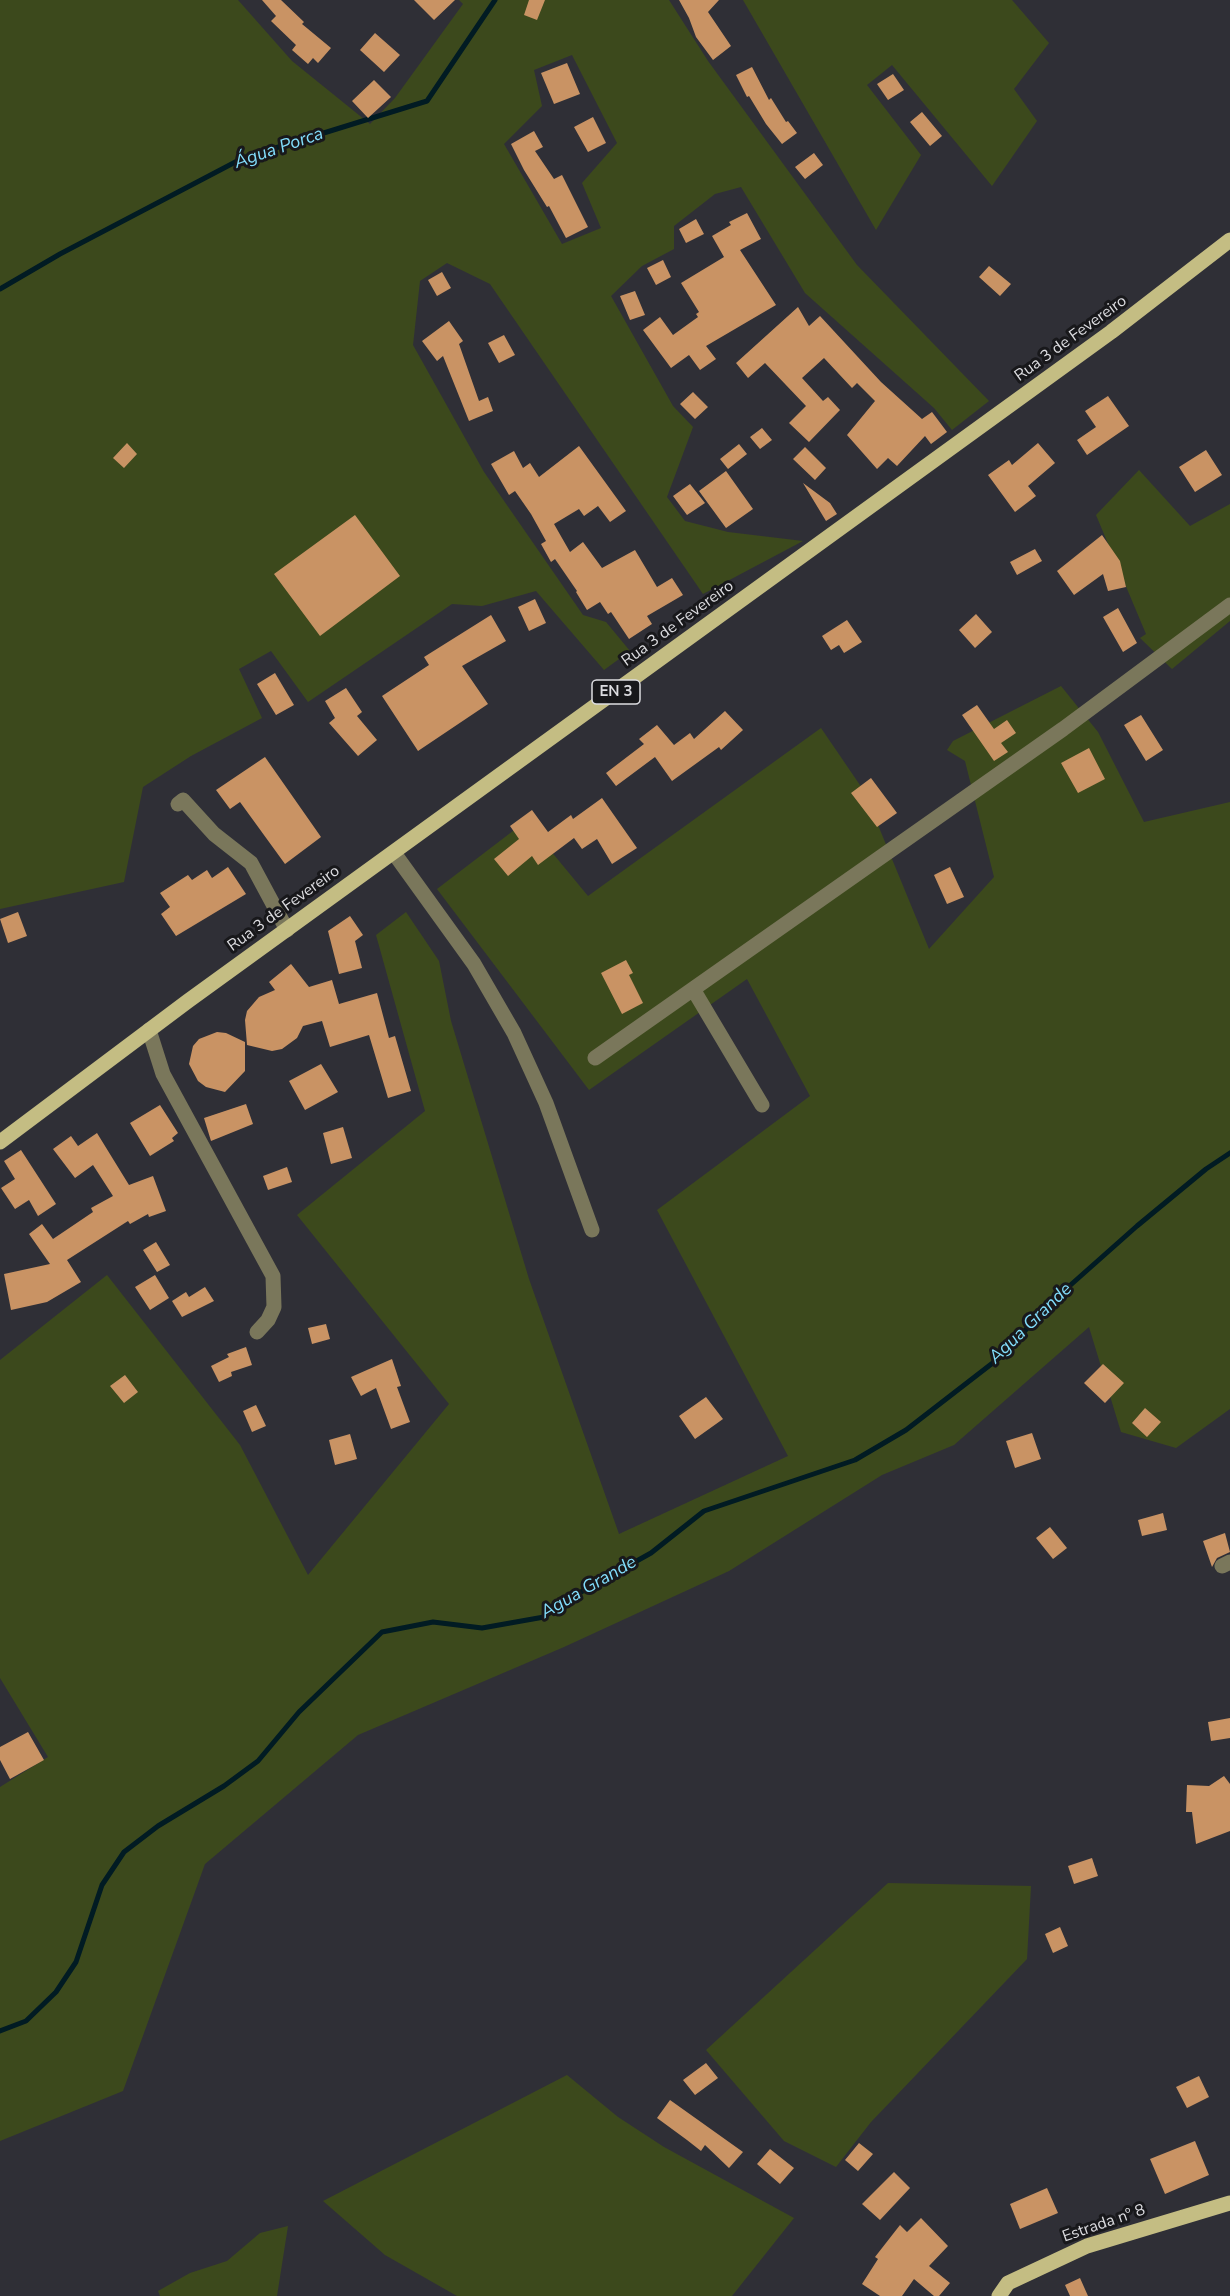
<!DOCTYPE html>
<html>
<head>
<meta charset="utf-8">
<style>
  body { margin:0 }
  canvas { display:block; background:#2f2f36 }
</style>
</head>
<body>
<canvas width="1230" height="2296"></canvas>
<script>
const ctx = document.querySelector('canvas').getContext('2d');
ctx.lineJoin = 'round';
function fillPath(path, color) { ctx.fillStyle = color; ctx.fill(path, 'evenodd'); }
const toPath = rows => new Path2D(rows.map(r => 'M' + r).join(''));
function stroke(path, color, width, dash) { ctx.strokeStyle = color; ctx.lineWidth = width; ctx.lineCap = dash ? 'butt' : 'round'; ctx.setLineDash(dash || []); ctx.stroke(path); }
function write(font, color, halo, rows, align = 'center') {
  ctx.font = font + ' "Nunito Sans",sans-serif'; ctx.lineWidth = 6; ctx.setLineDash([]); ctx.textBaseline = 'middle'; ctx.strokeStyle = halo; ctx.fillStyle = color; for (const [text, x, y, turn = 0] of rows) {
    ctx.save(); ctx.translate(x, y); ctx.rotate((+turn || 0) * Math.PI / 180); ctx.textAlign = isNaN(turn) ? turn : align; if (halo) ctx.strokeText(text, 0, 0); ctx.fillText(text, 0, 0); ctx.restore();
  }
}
fillPath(toPath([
  [0,0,238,0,292,61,370,124,395,98,463,4,459,0,669,0,708,61,857,265,989,401,952,430,934,408,805,293,741,187,715,194,674,226,674,249,642,266,611,296,673,406,693,427,667,497,685,521,728,532,803,541,703,594,490,284,447,263,420,281,413,345,484,472,583,615,606,622,630,651,604,670,536,591,482,606,452,604,308,702,271,651,239,669,262,718,191,756,143,787,124,882,0,909],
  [572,55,617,143,582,183,601,228,562,244,504,144,542,106,534,70],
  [743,0,1012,0,1049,43,1014,89,1037,121,992,186,892,65,867,85,921,155,876,230],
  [1139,470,1190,526,1230,504,1230,621,1172,669,1140,638,1146,634,1096,515],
  [1061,686,1098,732,1144,822,1230,802,1230,1409,1176,1448,1121,1432,1089,1327,954,1445,882,1475,729,1571,564,1647,358,1735,205,1864,123,2091,0,2141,0,1787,48,1757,0,1678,0,1360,107,1275,240,1445,308,1575,449,1404,297,1215,425,1111,376,935,406,912,439,961,451,1021,529,1279,619,1534,788,1456,657,1210,810,1096,747,979,589,1090,437,889,526,821,588,896,821,728,864,791,929,949,994,877,965,761,947,750,953,741],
  [888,1883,1031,1886,1027,1959,871,2122,836,2167,784,2141,706,2050],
  [567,2075,618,2117,664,2147,794,2218,732,2296,457,2296,385,2255,323,2201],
  [288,2226,277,2296,160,2296,158,2291,190,2273,227,2261,260,2233]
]), '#3c491c');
stroke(toPath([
  [0,289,60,254,243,158,427,101,495,0],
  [0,2031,26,2021,56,1992,76,1962,102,1885,124,1852,158,1826,224,1786,258,1761,299,1712,382,1632,433,1622,482,1628,544,1617,572,1597,651,1553,704,1511,855,1460,906,1430,1003,1355,1048,1305,1137,1226,1206,1169,1230,1153]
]), '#011b23', 5);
fillPath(toPath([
  [262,0,281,0,304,22,302,24,331,48,318,63,313,58,308,64,292,50,296,45,271,21,276,16],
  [414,0,455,0,434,20],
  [529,0,545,0,537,20,524,15],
  [679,0,719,0,708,12,731,46,713,60,696,37,689,18],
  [375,33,400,55,384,72,360,50],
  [567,63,580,94,554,104,541,73],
  [752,67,769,100,771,98,786,122,788,121,797,133,782,144,766,124,749,96,747,97,736,75],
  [893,74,904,90,888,100,877,84],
  [374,80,391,97,368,118,352,101],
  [922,112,942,136,930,146,910,122],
  [593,117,606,143,588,152,574,127],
  [534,131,543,147,535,151,554,179,562,175,588,227,566,238,549,206,547,207,524,170,511,144],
  [814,153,823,165,805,179,795,167],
  [747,213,761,239,740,250,776,305,706,346,716,359,700,370,689,355,671,368,643,330,660,317,673,335,698,317,696,314,699,312,681,283,724,257,712,236,731,225,729,222],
  [696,219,704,234,686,243,679,229],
  [663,260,671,277,656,285,647,268],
  [989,266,1011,284,1000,296,979,277],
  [442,272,451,288,437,296,428,280],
  [635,291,645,315,630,320,620,296],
  [798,307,809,326,820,316,881,382,922,419,932,412,947,432,931,444,925,436,897,466,888,458,877,469,847,435,875,401,857,383,852,388,824,358,802,378,823,401,828,397,840,410,809,442,789,423,806,406,765,363,748,378,736,363],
  [449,321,463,341,459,344,479,401,488,397,493,411,469,421,443,356,437,361,422,341],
  [504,335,515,355,499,363,488,343],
  [693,392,708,407,695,419,680,404],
  [1108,396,1129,426,1087,455,1077,440,1096,427,1085,411],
  [762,428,772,440,760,449,750,437],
  [127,443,137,454,124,468,113,458],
  [1038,443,1055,463,1028,486,1036,496,1015,512,988,475,1009,460,1012,465],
  [739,444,747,454,728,469,720,459],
  [579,446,626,511,610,522,598,506,584,516,579,509,554,524,570,552,583,542,602,568,635,550,657,587,672,578,683,595,647,616,652,624,629,639,611,612,608,614,600,602,587,610,576,592,577,591,555,559,551,562,541,544,546,541,531,514,515,491,509,495,491,464,514,451,523,468,530,463,539,477],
  [805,447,826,468,815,480,793,459],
  [1206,450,1222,475,1195,492,1179,467],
  [726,471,753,509,726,528,699,491],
  [803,483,830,503,837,514,826,521],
  [690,484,705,503,687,515,673,496],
  [355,515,400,576,320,636,274,574],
  [1102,535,1120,561,1126,587,1108,591,1103,574,1074,595,1057,571],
  [1035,549,1042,561,1017,575,1010,562],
  [535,599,546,623,529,631,518,607],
  [1118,608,1137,643,1123,652,1103,617],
  [976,614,992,632,975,648,959,630],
  [491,615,506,641,462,666,488,704,418,751,382,696,429,665,424,657],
  [847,620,862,642,844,653,839,645,831,650,822,636],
  [275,673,294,705,276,715,257,684],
  [346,688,362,712,357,716,377,740,358,756,329,723,335,718,325,701],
  [977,705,994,729,1007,720,1016,733,1001,743,1008,752,994,761,962,715],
  [725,711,743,730,721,750,719,747,672,781,655,757,616,786,606,773,644,744,639,739,657,725,674,745,690,733,694,739],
  [1141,715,1163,750,1146,761,1124,725],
  [1089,748,1105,779,1078,793,1061,763],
  [265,757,321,837,285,864,240,802,230,809,216,790],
  [871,778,897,813,877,827,851,793],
  [602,798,637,848,612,864,597,839,582,849,574,838,538,865,532,856,508,876,494,859,519,839,510,826,532,810,548,832,571,815,573,819],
  [228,867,246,894,176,936,161,914,170,907,160,893,188,875,192,880,207,870,212,878],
  [950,867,964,897,947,904,934,875],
  [18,912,27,936,8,943,0,919],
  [350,916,363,935,355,941,362,968,339,974,328,931],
  [626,960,633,973,629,975,643,1003,622,1014,601,973],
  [291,964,309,987,332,980,339,1004,377,993,389,1038,395,1036,411,1091,388,1098,369,1035,330,1047,322,1021,303,1026,297,1038,282,1049,272,1051,247,1045,245,1020,247,1011,259,997,275,990,269,982],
  [217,1032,226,1033,245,1042,245,1071,225,1092,206,1087,198,1081,189,1064,193,1046,199,1039],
  [321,1064,338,1092,305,1110,289,1081],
  [246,1104,253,1124,211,1141,204,1118],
  [160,1105,178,1133,172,1138,174,1141,150,1156,130,1123],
  [343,1127,352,1158,331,1164,323,1133],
  [97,1133,129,1185,153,1176,166,1211,149,1217,148,1214,130,1224,128,1221,67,1260,81,1282,47,1302,11,1310,4,1274,50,1264,29,1234,42,1224,53,1239,93,1212,91,1208,113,1196,93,1165,75,1178,53,1149,71,1136,78,1146],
  [21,1150,56,1204,38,1216,29,1200,15,1209,1,1188,15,1179,4,1161],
  [287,1167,292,1182,268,1190,263,1176],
  [156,1242,170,1265,157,1272,143,1250],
  [155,1275,169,1298,150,1310,135,1287],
  [205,1287,214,1301,182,1317,172,1301,186,1292,189,1297],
  [326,1324,330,1339,312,1344,308,1328],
  [246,1347,252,1365,231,1372,232,1376,219,1382,211,1366,229,1357,227,1354],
  [392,1359,401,1386,397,1387,410,1422,391,1429,376,1388,361,1396,351,1377],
  [1103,1364,1124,1383,1105,1403,1084,1383],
  [125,1375,138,1392,124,1403,110,1386],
  [706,1397,723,1419,695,1439,679,1416],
  [256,1405,266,1426,252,1432,243,1411],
  [1145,1408,1161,1422,1147,1437,1132,1423],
  [1032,1433,1041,1459,1015,1468,1006,1441],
  [350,1434,357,1459,335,1465,329,1440],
  [1163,1513,1167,1530,1142,1536,1138,1520],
  [1050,1527,1067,1548,1053,1559,1036,1538],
  [1225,1533,1230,1552,1217,1558,1212,1567,1203,1541],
  [1230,1718,1230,1738,1211,1741,1208,1722],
  [28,1732,44,1760,10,1779,0,1760,0,1747],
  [1224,1776,1230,1784,1230,1831,1196,1844,1192,1812,1186,1812,1187,1785,1209,1786],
  [1092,1858,1098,1876,1074,1884,1068,1866],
  [1060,1927,1068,1946,1053,1953,1045,1934],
  [706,2063,718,2078,695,2095,683,2080],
  [1199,2076,1209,2097,1187,2108,1176,2087],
  [670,2100,743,2152,729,2168,705,2145,701,2151,687,2140,657,2118],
  [1195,2141,1209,2175,1165,2194,1150,2159],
  [859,2143,873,2154,858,2171,845,2160],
  [770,2149,794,2168,780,2184,757,2164],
  [894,2172,910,2188,880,2220,862,2204],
  [1047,2188,1058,2213,1020,2229,1010,2204],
  [921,2218,948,2246,929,2266,950,2283,939,2296,934,2296,914,2279,902,2296,880,2296,862,2284,878,2259,875,2257,900,2225,907,2232],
  [1080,2278,1088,2296,1070,2296,1065,2285]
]), '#c99364');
stroke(toPath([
  [178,804,183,800,214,834,251,863,287,930],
  [394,853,474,964,514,1033,546,1103,592,1230],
  [693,989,762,1105],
  [149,1030,163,1074,273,1276,274,1307,268,1320,257,1332],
  [595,1058,1063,729,1230,605],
  [1222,1566,1230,1562]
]), '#7a775b', 15);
stroke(toPath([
  [0,1142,188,1001,1111,332,1230,240],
  [999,2296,1008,2283,1087,2246,1230,2203]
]), '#c4bd83', 15);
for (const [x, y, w] of [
  [616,692,48]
]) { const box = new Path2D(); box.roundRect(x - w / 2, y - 12, w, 24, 4.5); ctx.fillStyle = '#18181b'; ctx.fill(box); stroke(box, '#dddde1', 1.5); }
write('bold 15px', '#dddde1', null, [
  ["EN 3",616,692]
]);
write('16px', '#dddde1', '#18181b', [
  ["Rua 3 de Fevereiro",1071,339,-36],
  ["Rua 3 de Fevereiro",678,624,-36],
  ["Rua 3 de Fevereiro",284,909,-36],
  ["Estrada nº 8",1104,2224,-19]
]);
write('italic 18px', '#82ddfb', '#18181b', [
  ["Água Porca",279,149,-19],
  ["Agua Grande",1031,1324,-44],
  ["Agua Grande",589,1588,-30]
]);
</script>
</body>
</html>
